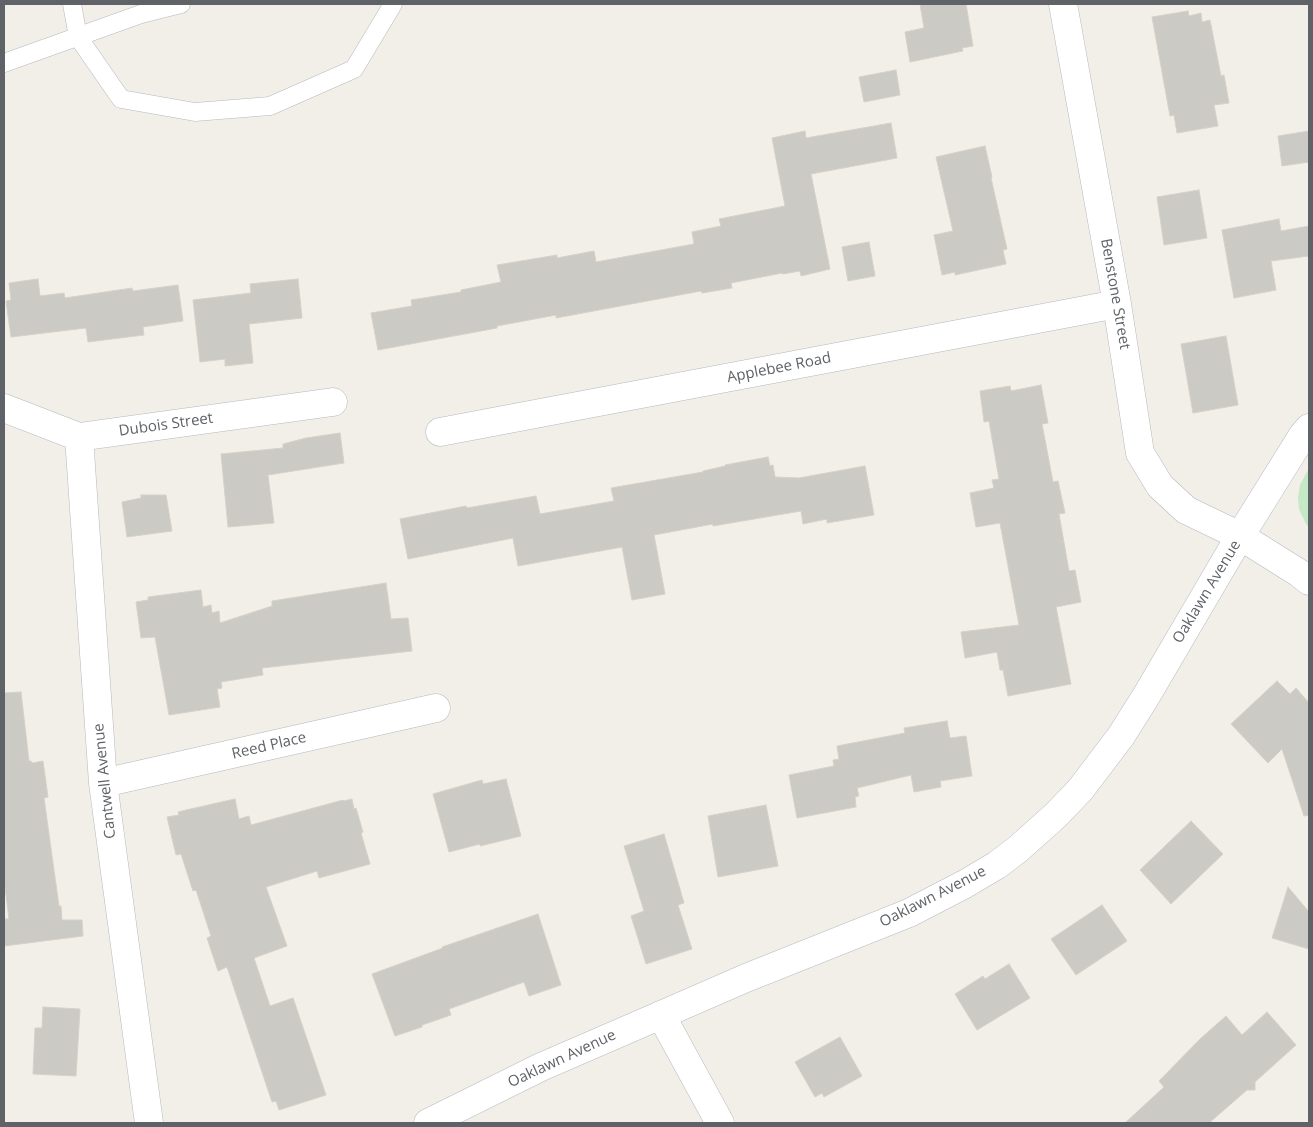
<!DOCTYPE html>
<html>
<head>
<meta charset="utf-8">
<style>
  body { margin:0 }
  #map { position:relative; width:1313px; height:1127px; overflow:hidden; background:#f1efe8; font-family:"Open Sans",sans-serif }
  canvas { display:block }
  .frame { position:absolute; inset:0; border:5px solid #5f6368; pointer-events:none }
</style>
</head>
<body>
<div id="map">
<canvas width="1313" height="1127"></canvas>
<div class="frame"></div>
</div>
<script>
const ctx = document.querySelector('canvas').getContext('2d');
ctx.lineJoin = 'round';
function fillPath(path, color) { ctx.fillStyle = color; ctx.fill(path, 'evenodd'); }
const toPath = rows => new Path2D(rows.map(r => 'M' + r).join(''));
function stroke(path, color, width, dash) { ctx.strokeStyle = color; ctx.lineWidth = width; ctx.lineCap = dash ? 'butt' : 'round'; ctx.setLineDash(dash || []); ctx.stroke(path); }
function write(font, color, halo, rows, align = 'center') {
  ctx.font = font + ' "Open Sans",sans-serif'; ctx.lineWidth = 4; ctx.setLineDash([]); ctx.textBaseline = 'middle'; ctx.strokeStyle = halo; ctx.fillStyle = color; for (const [text, x, y, turn = 0] of rows) {
    ctx.save(); ctx.translate(x, y); ctx.rotate((+turn || 0) * Math.PI / 180); ctx.textAlign = isNaN(turn) ? turn : align; if (halo) ctx.strokeText(text, 0, 0); ctx.fillText(text, 0, 0); ctx.restore();
  }
}
fillPath(toPath([
  [1309,468,1309,527,1306,524,1299,509,1298,498,1300,485]
]), '#c5e8c5');
const building = toPath([
  [920,4,966,4,973,46,962,48,963,51,910,62,905,32,924,28,920,4],
  [1188,11,1189,16,1201,13,1202,22,1210,20,1221,76,1224,75,1229,103,1214,105,1218,126,1177,133,1174,115,1170,116,1152,17,1188,11],
  [896,70,900,95,864,102,859,77,896,70],
  [891,123,897,158,811,174,830,269,801,276,800,271,783,274,782,273,731,283,732,288,702,293,701,291,556,318,556,315,497,326,497,328,378,350,371,313,412,306,411,300,461,292,461,290,501,282,497,265,557,255,557,258,594,251,596,262,694,244,692,232,721,226,719,219,785,206,772,138,805,131,806,138,891,123],
  [1309,131,1309,162,1282,166,1278,136,1309,131],
  [985,146,992,177,991,178,1007,249,1003,250,1006,264,955,275,955,272,942,275,934,235,953,231,936,157,985,146],
  [1199,190,1207,238,1164,245,1157,197,1199,190],
  [1279,219,1281,231,1309,226,1309,256,1271,261,1276,290,1234,298,1222,230,1279,219],
  [869,242,875,276,848,281,842,247,869,242],
  [38,279,40,296,64,293,65,298,132,288,133,291,178,285,183,321,143,327,144,335,88,342,86,328,11,337,6,301,11,300,9,283,38,279],
  [298,279,302,318,249,324,253,363,225,366,225,359,200,362,193,300,251,293,250,284,298,279],
  [1226,336,1238,405,1193,413,1181,344,1226,336],
  [1041,385,1048,423,1042,424,1053,482,1058,481,1065,513,1059,514,1069,571,1075,570,1081,602,1056,607,1071,684,1008,696,1003,670,1000,670,997,652,965,658,961,632,1019,625,1000,523,976,527,970,493,994,488,992,480,999,479,989,421,984,422,980,391,1010,386,1011,391,1041,385],
  [340,433,344,463,268,475,274,523,228,527,221,454,283,448,283,444,306,438,340,433],
  [768,457,770,466,773,465,775,477,799,478,865,466,874,515,827,523,827,519,803,524,801,511,713,526,713,524,654,535,665,594,632,600,622,547,518,566,513,538,408,559,400,519,466,506,467,508,536,496,540,514,614,501,611,488,703,472,703,471,725,466,725,465,768,457],
  [141,495,166,495,172,531,127,537,122,502,141,498,141,495],
  [386,583,391,619,408,618,412,651,262,668,263,675,221,682,222,688,217,689,220,707,169,715,155,637,141,638,136,602,148,600,148,597,201,590,203,607,211,605,212,613,219,611,220,623,272,606,272,601,386,583],
  [1277,681,1290,694,1296,688,1309,703,1309,815,1304,816,1282,749,1268,763,1231,724,1277,681],
  [21,692,29,761,31,761,32,763,43,761,48,797,44,798,59,906,61,906,62,920,82,920,83,936,4,946,4,919,9,919,4,879,4,693,21,692],
  [947,721,950,738,966,736,972,776,940,781,941,787,914,792,911,775,857,788,859,796,855,797,856,807,797,818,789,775,834,766,833,760,839,759,837,746,905,733,904,728,947,721],
  [506,779,521,836,480,846,480,844,449,852,433,794,482,780,483,784,506,779],
  [235,799,239,819,249,816,251,825,343,800,344,801,352,799,354,809,356,808,363,832,361,833,370,864,319,878,317,871,266,887,287,946,254,958,270,1006,293,998,326,1095,279,1110,276,1101,272,1102,227,967,218,971,207,938,211,936,196,890,193,891,181,854,176,855,167,817,179,815,178,812,186,810,235,799],
  [766,805,778,866,718,877,708,816,766,805],
  [1191,821,1223,854,1171,904,1140,870,1191,821],
  [664,834,684,903,678,905,692,949,646,964,631,916,644,911,624,846,664,834],
  [1288,887,1309,912,1309,949,1272,938,1288,887],
  [1102,905,1127,941,1076,975,1051,939,1102,905],
  [538,914,561,985,529,996,524,982,449,1009,451,1015,422,1025,422,1027,395,1036,372,974,443,948,442,947,538,914],
  [1009,964,1030,998,977,1030,955,994,983,976,985,979,1009,964],
  [43,1007,80,1009,76,1076,33,1074,35,1028,42,1028,43,1007],
  [1267,1012,1296,1045,1255,1082,1255,1090,1247,1090,1209,1123,1125,1123,1164,1087,1159,1081,1200,1039,1226,1016,1242,1035,1267,1012],
  [840,1037,862,1076,824,1097,822,1093,815,1097,795,1062,840,1037]
]);
fillPath(building, '#cccac5');
stroke(building, '#d6d1c6', 1);
const lane = toPath([
  [72,4,78,37,121,99,195,112,270,106,354,69,393,4],
  [4,63,141,14,181,4]
]);
const street = toPath([
  [1063,4,1117,304,1140,453,1160,486,1186,510,1240,536,1299,573,1309,581],
  [4,408,79,437,333,402],
  [440,432,1117,304],
  [79,437,103,783,149,1123],
  [103,783,436,708],
  [661,1015,720,1123]
]);
const secondary = toPath([
  [428,1123,541,1067,661,1015,746,978,909,913,965,884,997,865,1018,849,1055,816,1080,790,1121,736,1145,698,1240,536,1303,435,1309,428]
]);
stroke(lane, '#b5b8bc', 19);
stroke(street, '#b5b8bc', 29);
stroke(secondary, '#b6babf', 29);
stroke(lane, '#fff', 18);
stroke(street, '#fff', 28);
stroke(secondary, '#fff', 28);
write('15px', '#5f6368', '#fff', [
  ["Benstone Street",1115,294,80],
  ["Applebee Road",779,368,-11],
  ["Dubois Street",166,425,-8],
  ["Oaklawn Avenue",1207,592,-59],
  ["Reed Place",269,746,-13],
  ["Cantwell Avenue",105,781,-96],
  ["Oaklawn Avenue",933,897,-27],
  ["Oaklawn Avenue",562,1059,-25]
]);
</script>
</body>
</html>
